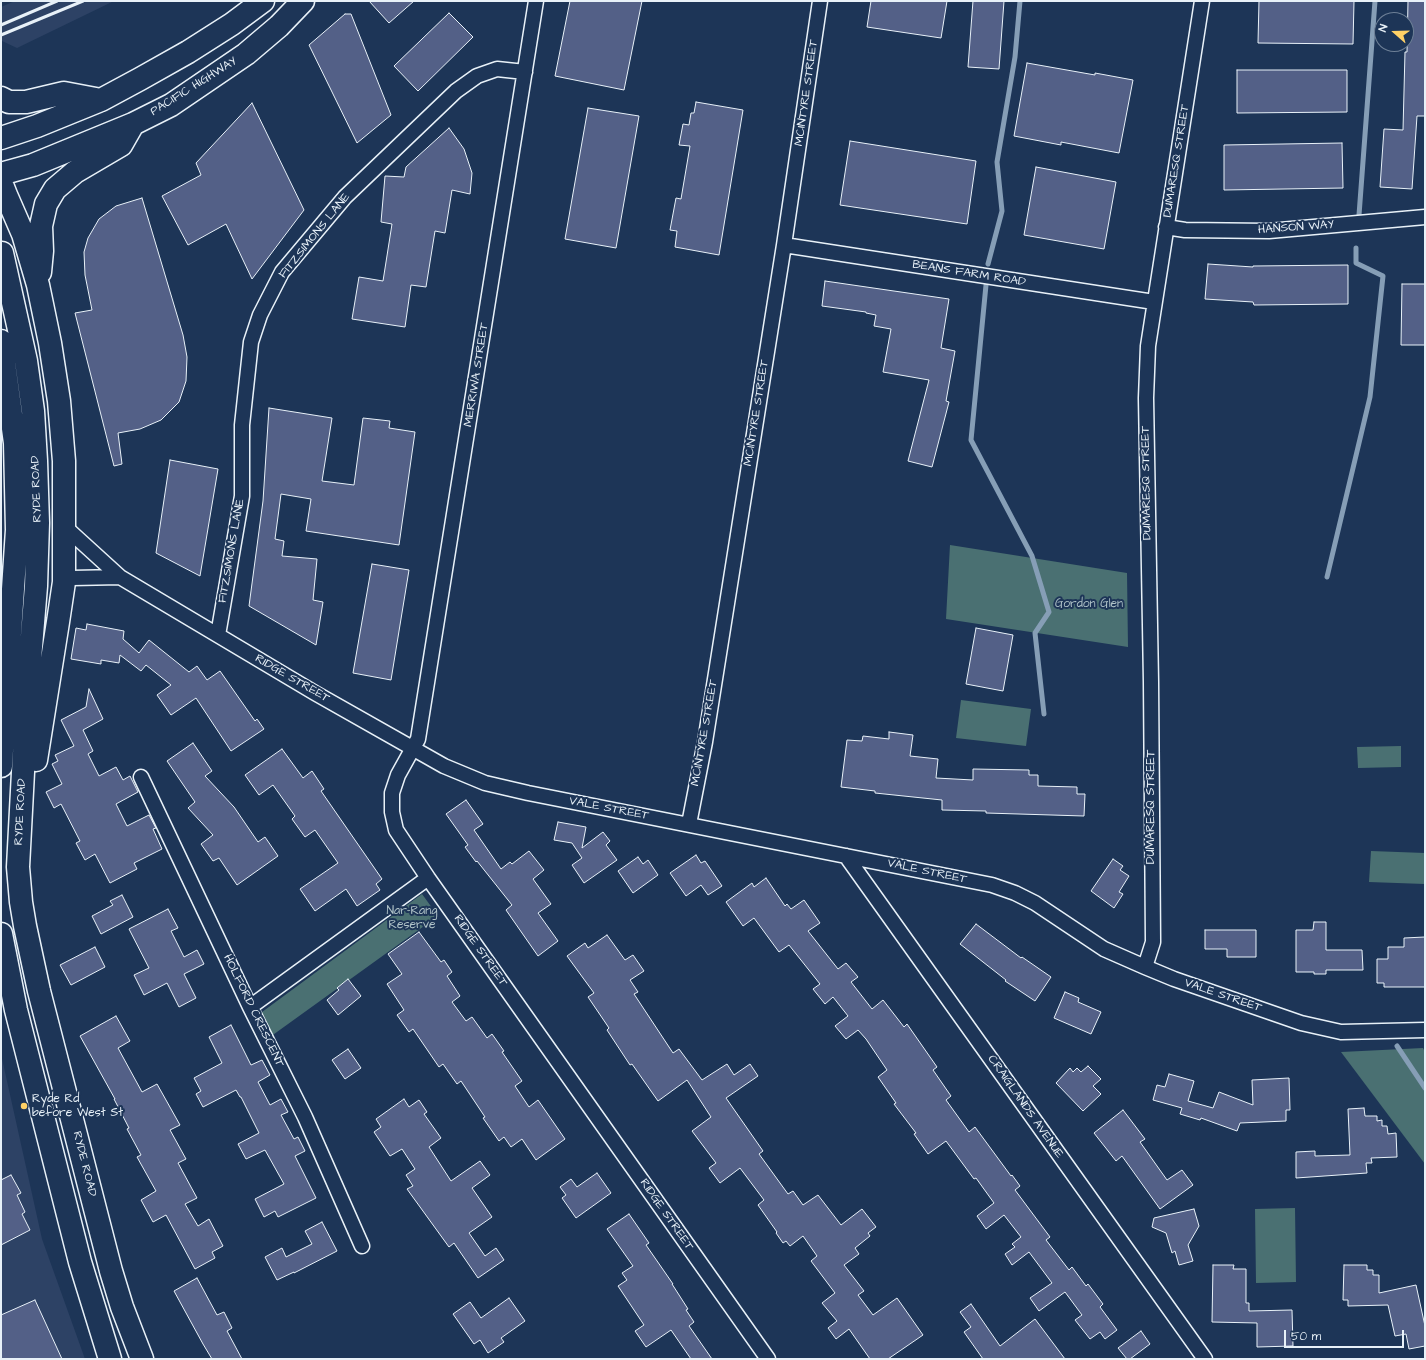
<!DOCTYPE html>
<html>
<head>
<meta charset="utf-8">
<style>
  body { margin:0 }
  #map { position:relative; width:1426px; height:1360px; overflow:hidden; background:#1d3557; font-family:"Architects Daughter",sans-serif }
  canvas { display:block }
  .frame { position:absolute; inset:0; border:2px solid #e8f1f8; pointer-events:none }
  .north { position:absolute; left:1374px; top:12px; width:40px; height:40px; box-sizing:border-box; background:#1d3557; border:1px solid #6e8097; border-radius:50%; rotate:290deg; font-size:11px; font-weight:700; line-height:16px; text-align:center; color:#e8f1f8 }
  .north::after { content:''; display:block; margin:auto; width:14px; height:18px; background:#ffd166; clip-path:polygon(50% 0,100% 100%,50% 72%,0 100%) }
  .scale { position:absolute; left:1284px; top:1330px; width:120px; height:18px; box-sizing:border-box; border:2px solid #e8f1f8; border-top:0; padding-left:5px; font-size:12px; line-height:14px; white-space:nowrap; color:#e8f1f8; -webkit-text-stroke:3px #1d3557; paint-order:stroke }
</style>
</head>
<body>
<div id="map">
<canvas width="1426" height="1360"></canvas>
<div class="frame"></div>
<div class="north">N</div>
<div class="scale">50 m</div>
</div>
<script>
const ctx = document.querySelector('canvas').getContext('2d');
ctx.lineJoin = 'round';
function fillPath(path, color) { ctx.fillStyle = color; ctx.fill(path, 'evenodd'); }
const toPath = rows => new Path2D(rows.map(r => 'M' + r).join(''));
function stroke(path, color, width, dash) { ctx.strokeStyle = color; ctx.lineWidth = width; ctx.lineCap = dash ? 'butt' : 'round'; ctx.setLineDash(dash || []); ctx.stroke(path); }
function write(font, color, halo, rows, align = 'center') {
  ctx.font = font + ' "Architects Daughter",sans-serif'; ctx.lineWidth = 4; ctx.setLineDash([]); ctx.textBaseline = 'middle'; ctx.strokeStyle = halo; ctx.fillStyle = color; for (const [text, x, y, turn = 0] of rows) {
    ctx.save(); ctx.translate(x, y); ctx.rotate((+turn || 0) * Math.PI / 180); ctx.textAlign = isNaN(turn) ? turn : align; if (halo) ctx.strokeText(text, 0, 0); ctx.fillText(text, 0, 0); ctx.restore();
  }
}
fillPath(toPath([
  [15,1,114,1,17,48,2,41,1,41,1,7],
  [1,1054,42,1239,85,1359,1,1359]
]), '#2d4265');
fillPath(toPath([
  [950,545,1127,573,1128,647,946,619],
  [961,700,1031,709,1026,746,956,738],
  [1401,746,1401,767,1358,768,1357,747],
  [1371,851,1425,853,1425,884,1369,882],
  [422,894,438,916,270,1037,258,1015],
  [1423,1048,1425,1052,1425,1164,1341,1052],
  [1295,1208,1296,1282,1256,1283,1255,1209]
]), '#4a7072');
stroke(toPath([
  [1359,215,1375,1],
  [988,264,1002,211,997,162,1015,57,1020,1],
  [986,285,971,440,1032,556,1049,612,1035,633,1044,714],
  [1327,577,1370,397,1383,276,1356,263,1356,248],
  [1397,1046,1425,1088]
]), '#869eb6', 5);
const building = toPath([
  [369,1,414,1,389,23,369,1],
  [570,1,642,1,624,90,555,76,570,1],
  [871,1,947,1,941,38,867,27,871,1],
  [973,1,1004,1,999,69,968,67,973,1],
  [1259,1,1354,1,1353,44,1258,43,1259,1],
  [1408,1,1425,1,1425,116,1417,116,1412,189,1380,187,1384,129,1403,130,1405,52,1407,52,1408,1],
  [449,13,473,37,418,91,394,66,449,13],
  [345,14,351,14,391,115,357,143,309,45,345,14],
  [1027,63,1095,75,1095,73,1133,80,1119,153,1061,142,1061,145,1014,136,1027,63],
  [1237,70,1347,70,1347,112,1237,113,1237,70],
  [696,102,743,110,719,255,675,247,677,231,670,230,676,198,681,199,690,146,679,145,683,124,689,125,691,113,694,113,696,102],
  [252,103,304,210,252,279,226,224,188,245,162,196,201,175,196,163,252,103],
  [588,108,639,116,616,248,565,239,588,108],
  [449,128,464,149,472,173,470,194,452,190,445,233,435,231,426,287,411,285,405,327,352,319,359,277,383,281,392,224,381,222,385,176,404,177,406,167,449,128],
  [850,141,976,161,967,224,840,205,850,141],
  [1342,143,1343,188,1224,190,1224,145,1342,143],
  [1036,167,1116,182,1104,249,1024,235,1036,167],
  [142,198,183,335,187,357,186,381,179,402,161,420,140,429,118,433,122,464,114,466,75,313,92,310,85,275,84,252,88,238,99,219,116,206,142,198],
  [1208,264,1253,267,1253,266,1348,265,1348,304,1254,305,1253,302,1205,299,1208,264],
  [825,281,949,299,941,348,955,351,946,401,949,402,932,467,908,461,929,380,883,372,891,329,874,326,876,315,866,313,866,312,822,306,825,281],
  [1402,284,1425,284,1425,345,1401,345,1402,284],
  [269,408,332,418,322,481,354,485,363,418,390,421,389,428,415,432,399,545,306,531,311,499,281,494,275,539,284,541,282,556,317,559,313,600,323,602,316,645,249,606,263,501,269,408],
  [170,460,218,469,200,576,156,553,170,460],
  [372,564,409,570,391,680,353,673,372,564],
  [87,624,124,631,123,639,139,653,149,640,189,672,197,666,207,680,220,671,255,721,257,719,264,729,231,751,196,698,171,715,157,695,171,685,146,665,141,671,120,655,119,663,101,660,101,664,71,659,76,628,86,630,87,624],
  [976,628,1013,635,1003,691,966,684,976,628],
  [89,689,103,719,83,730,93,751,88,754,99,776,116,767,123,780,130,776,138,792,116,804,127,826,149,815,156,828,153,829,162,849,134,863,137,869,110,883,95,854,85,860,76,843,80,841,61,804,54,808,46,792,62,784,52,764,58,761,55,755,74,746,61,720,86,707,89,689],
  [889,732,913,735,910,756,938,759,936,778,973,780,973,769,1029,770,1029,775,1038,775,1038,786,1077,787,1077,794,1085,794,1084,816,986,813,986,811,942,810,942,800,875,793,875,791,841,787,847,740,862,741,863,736,889,739,889,732],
  [193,743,212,771,205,776,234,807,258,842,265,837,278,856,237,885,219,858,213,861,201,844,213,835,188,808,195,802,167,761,193,743],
  [282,749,303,778,312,771,324,789,321,791,382,879,376,884,380,890,357,906,346,889,315,911,300,889,338,863,315,830,305,837,292,819,295,816,273,785,259,795,245,775,282,749],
  [466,800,483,824,474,830,501,869,510,862,512,864,529,851,544,870,533,879,551,904,538,913,558,941,538,956,506,910,512,905,477,861,476,862,465,847,468,845,446,814,466,800],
  [558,822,586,827,582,848,603,832,610,841,606,845,617,860,584,883,572,865,582,858,572,843,554,840,558,822],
  [696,855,701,863,705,861,722,886,708,895,701,885,686,896,670,873,696,855],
  [638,857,643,864,648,860,658,875,633,893,618,871,638,857],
  [1113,859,1123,866,1120,870,1129,876,1119,892,1123,894,1114,908,1091,891,1113,859],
  [766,878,785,906,787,904,791,909,804,900,820,923,808,931,838,969,846,963,858,977,851,982,872,1009,883,1000,904,1027,907,1024,937,1067,933,1070,951,1096,946,1100,969,1132,975,1127,1011,1176,1012,1175,1020,1186,1015,1190,1050,1237,1046,1240,1069,1270,1072,1267,1086,1286,1088,1284,1103,1304,1100,1307,1117,1330,1105,1339,1100,1332,1090,1339,1075,1320,1082,1315,1065,1292,1039,1311,1030,1298,1052,1283,1029,1252,1012,1265,1005,1254,1015,1247,1012,1244,1021,1237,1004,1215,986,1229,977,1216,994,1203,976,1178,974,1179,946,1141,928,1154,914,1134,916,1133,894,1104,896,1103,878,1077,887,1070,866,1039,858,1030,846,1039,835,1026,848,1016,833,997,825,1004,813,989,820,984,789,945,779,952,754,918,743,926,726,902,752,883,754,887,766,878],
  [122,895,133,917,101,934,92,916,113,905,110,901,122,895],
  [168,909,178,928,171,931,184,957,197,950,204,964,184,974,196,998,179,1007,167,983,144,995,134,975,149,968,129,929,168,909],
  [1314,922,1326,922,1326,950,1362,950,1363,970,1326,970,1326,974,1314,974,1314,972,1296,972,1296,930,1313,930,1314,922],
  [976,924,1021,958,1022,957,1051,977,1035,1001,1005,981,1006,980,960,944,976,924],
  [1205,930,1256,930,1256,957,1227,957,1227,949,1205,949,1205,930],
  [419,932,441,962,444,960,452,972,447,976,460,996,452,1002,466,1021,472,1017,487,1038,492,1034,504,1051,502,1052,522,1081,515,1086,529,1107,538,1100,565,1139,536,1160,522,1139,511,1147,504,1137,499,1141,483,1118,485,1117,461,1081,457,1084,443,1064,439,1067,413,1029,409,1032,397,1015,404,1010,387,984,402,974,388,954,419,932],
  [607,935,625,960,633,955,644,971,630,980,638,992,634,994,673,1053,679,1049,702,1080,727,1064,734,1075,750,1064,758,1076,726,1098,763,1151,759,1154,788,1194,793,1191,803,1205,818,1195,841,1225,862,1209,876,1227,868,1233,870,1236,855,1248,859,1254,844,1265,864,1291,858,1295,873,1315,897,1298,923,1335,888,1359,870,1359,849,1329,836,1339,828,1328,837,1321,822,1303,835,1293,811,1261,817,1256,803,1236,790,1246,786,1241,783,1243,776,1233,777,1232,758,1205,764,1200,740,1168,720,1183,709,1168,716,1163,692,1131,711,1117,687,1080,658,1101,632,1064,630,1065,607,1030,609,1028,588,997,594,993,567,956,585,943,588,948,607,935],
  [1425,937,1425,987,1384,987,1384,983,1377,983,1377,959,1388,959,1388,947,1404,947,1404,938,1425,937],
  [95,947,105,967,71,985,60,965,95,947],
  [348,979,361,996,338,1015,327,1000,339,990,337,988,348,979],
  [1065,992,1079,998,1078,1002,1101,1012,1091,1034,1054,1018,1065,992],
  [116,1016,130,1041,118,1048,142,1092,157,1084,180,1125,170,1130,186,1159,178,1163,197,1198,185,1204,198,1226,209,1219,223,1246,212,1252,215,1258,195,1269,166,1215,153,1222,141,1200,156,1191,137,1157,141,1155,127,1129,129,1128,114,1099,115,1099,80,1036,116,1016],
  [231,1025,251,1065,262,1060,270,1075,258,1082,270,1105,281,1099,288,1112,281,1115,294,1139,298,1137,305,1151,295,1156,316,1198,278,1217,275,1211,264,1217,255,1199,284,1184,265,1150,246,1159,238,1144,259,1133,241,1097,240,1097,236,1090,203,1107,196,1094,201,1091,194,1078,222,1063,209,1037,231,1025],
  [348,1049,361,1068,345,1079,332,1060,348,1049],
  [1088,1066,1101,1079,1093,1086,1101,1094,1083,1111,1056,1083,1070,1068,1073,1072,1077,1068,1081,1072,1088,1066],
  [1169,1074,1194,1081,1188,1101,1213,1108,1219,1092,1253,1105,1252,1080,1289,1078,1290,1110,1286,1110,1286,1121,1240,1123,1237,1131,1201,1118,1200,1120,1180,1114,1182,1108,1153,1100,1157,1085,1165,1087,1169,1074],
  [404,1099,409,1107,419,1100,427,1112,424,1114,441,1138,429,1147,451,1181,480,1161,490,1175,472,1188,492,1217,469,1233,485,1256,496,1248,504,1260,478,1278,454,1243,449,1247,407,1189,413,1186,406,1175,415,1169,402,1149,390,1156,374,1132,381,1127,376,1119,404,1099],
  [1364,1108,1365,1116,1377,1116,1377,1121,1382,1120,1382,1126,1387,1126,1388,1134,1396,1133,1397,1157,1371,1158,1372,1163,1366,1163,1367,1173,1296,1178,1296,1152,1315,1151,1315,1156,1350,1155,1348,1109,1364,1108],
  [1123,1110,1145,1139,1140,1142,1167,1180,1182,1170,1193,1185,1160,1209,1122,1156,1116,1161,1094,1133,1123,1110],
  [597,1173,611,1193,576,1218,562,1198,566,1195,560,1187,571,1179,577,1187,597,1173],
  [11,1175,21,1193,17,1195,25,1212,22,1214,30,1230,1,1245,1,1180,11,1175],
  [1194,1209,1199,1226,1188,1245,1193,1261,1179,1265,1175,1251,1172,1253,1166,1233,1152,1227,1154,1218,1194,1209],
  [629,1214,649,1243,646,1245,673,1284,672,1284,688,1309,686,1310,694,1322,689,1326,712,1359,691,1359,671,1330,646,1347,635,1331,644,1325,618,1286,627,1280,622,1273,633,1266,607,1229,629,1214],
  [322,1222,337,1251,294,1273,294,1272,277,1280,265,1257,282,1248,286,1257,312,1244,305,1231,322,1222],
  [1213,1265,1234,1265,1233,1269,1246,1269,1246,1303,1249,1303,1249,1311,1292,1310,1293,1346,1257,1347,1257,1323,1212,1322,1213,1265],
  [1344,1265,1367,1265,1367,1270,1373,1270,1373,1275,1379,1275,1379,1293,1416,1285,1425,1326,1425,1346,1409,1349,1406,1334,1395,1336,1388,1305,1348,1306,1348,1300,1343,1300,1344,1265],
  [197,1278,217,1315,224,1312,232,1328,227,1331,242,1359,212,1359,203,1344,174,1291,197,1278],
  [509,1298,525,1321,501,1338,504,1342,488,1353,480,1340,474,1344,453,1314,470,1302,481,1318,509,1298],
  [35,1300,62,1359,1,1359,1,1315,35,1300],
  [971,1304,1000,1346,1035,1319,1065,1359,983,1359,964,1332,971,1327,960,1312,971,1304],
  [1141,1331,1150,1344,1130,1359,1127,1359,1118,1348,1141,1331]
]);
fillPath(building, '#536087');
stroke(building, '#e8f1f8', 1);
const street = toPath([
  [536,1,418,739,398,775,392,793,392,812,396,830,428,878,768,1359],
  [1166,227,1185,230,1269,231,1425,217],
  [784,245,1154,302],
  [64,526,120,577,315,693,444,766,485,783,528,793,992,885,1015,893,1035,903,1104,949,1145,967,1174,979,1301,1023,1341,1032,1425,1030],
  [64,582,72,578,120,577],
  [218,635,242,496,242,425,251,342,260,315,282,272,345,197,456,91,477,76,497,69,525,72],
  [141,777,250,1007,305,1117,362,1246],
  [689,824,705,742,784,245,820,1],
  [846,856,1205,1359],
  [1145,967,1153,942,1151,682,1146,398,1148,346,1202,1],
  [250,1007,428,878]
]);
const highway = toPath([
  [1,98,9,102,26,102,64,93,101,100],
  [1,138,37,126,101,100,140,79,188,52,232,24,263,1],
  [1,174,33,165,133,124,171,105,246,54,279,26,303,1],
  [1,182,6,195,23,234,38,285,50,343,59,401,64,461,64,582,58,622,36,760],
  [2,253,26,361,33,411,36,461,38,523,36,586,27,696,18,867,21,902,25,926,39,991,111,1271,122,1307,142,1359],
  [40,272,42,251,41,226,46,204,55,189,75,172,121,145,133,124],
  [1,341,15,443,17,530,1,766],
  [1,934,16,1010,80,1262,110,1359]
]);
stroke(street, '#e8f1f8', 17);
stroke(highway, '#e8f1f8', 25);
stroke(street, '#1d3557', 14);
stroke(highway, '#1d3557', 22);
stroke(toPath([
  [1,25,57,1],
  [1,35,83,1]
]), '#e8f1f8', 3);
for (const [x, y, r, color] of [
  [24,1106,4,"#ffd166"]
]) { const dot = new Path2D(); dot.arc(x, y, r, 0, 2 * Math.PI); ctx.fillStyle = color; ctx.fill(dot); stroke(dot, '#1d3557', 1.5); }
write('12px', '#e8f1f8', '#1d3557', [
  ["PACIFIC HIGHWAY",194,87,-32],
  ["MCINTYRE STREET",807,93,-82],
  ["DUMARESQ STREET",1177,161,-81],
  ["HANSON WAY",1296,228,-4],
  ["FITZSIMONS LANE",315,236,-51],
  ["BEANS FARM ROAD",969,274,9],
  ["MERRIWA STREET",477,375,-81],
  ["MCINTYRE STREET",757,413,-81],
  ["DUMARESQ STREET",1147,483,-91],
  ["RYDE ROAD",37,489,-92],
  ["FITZSIMONS LANE",232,551,-80],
  ["RIDGE STREET",292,679,30],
  ["MCINTYRE STREET",705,733,-80],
  ["DUMARESQ STREET",1151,807,-90],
  ["VALE STREET",609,809,11],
  ["RYDE ROAD",21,812,-87],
  ["VALE STREET",927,872,12],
  ["RIDGE STREET",480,951,55],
  ["VALE STREET",1223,996,19],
  ["HOLFORD CRESCENT",253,1011,64],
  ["CRAIGLANDS AVENUE",1025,1107,55],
  ["RYDE ROAD",84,1164,76],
  ["RIDGE STREET",666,1215,55]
]);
write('12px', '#b1c4c9', '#1d3557', [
  ["Gordon Glen",1089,604],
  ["Nar-Rang",412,911],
  ["Reserve",412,925]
]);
write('12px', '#e8f1f8', '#1d3557', [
  ["Ryde Rd",32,1099],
  ["before West St",32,1113]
], 'left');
</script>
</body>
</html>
